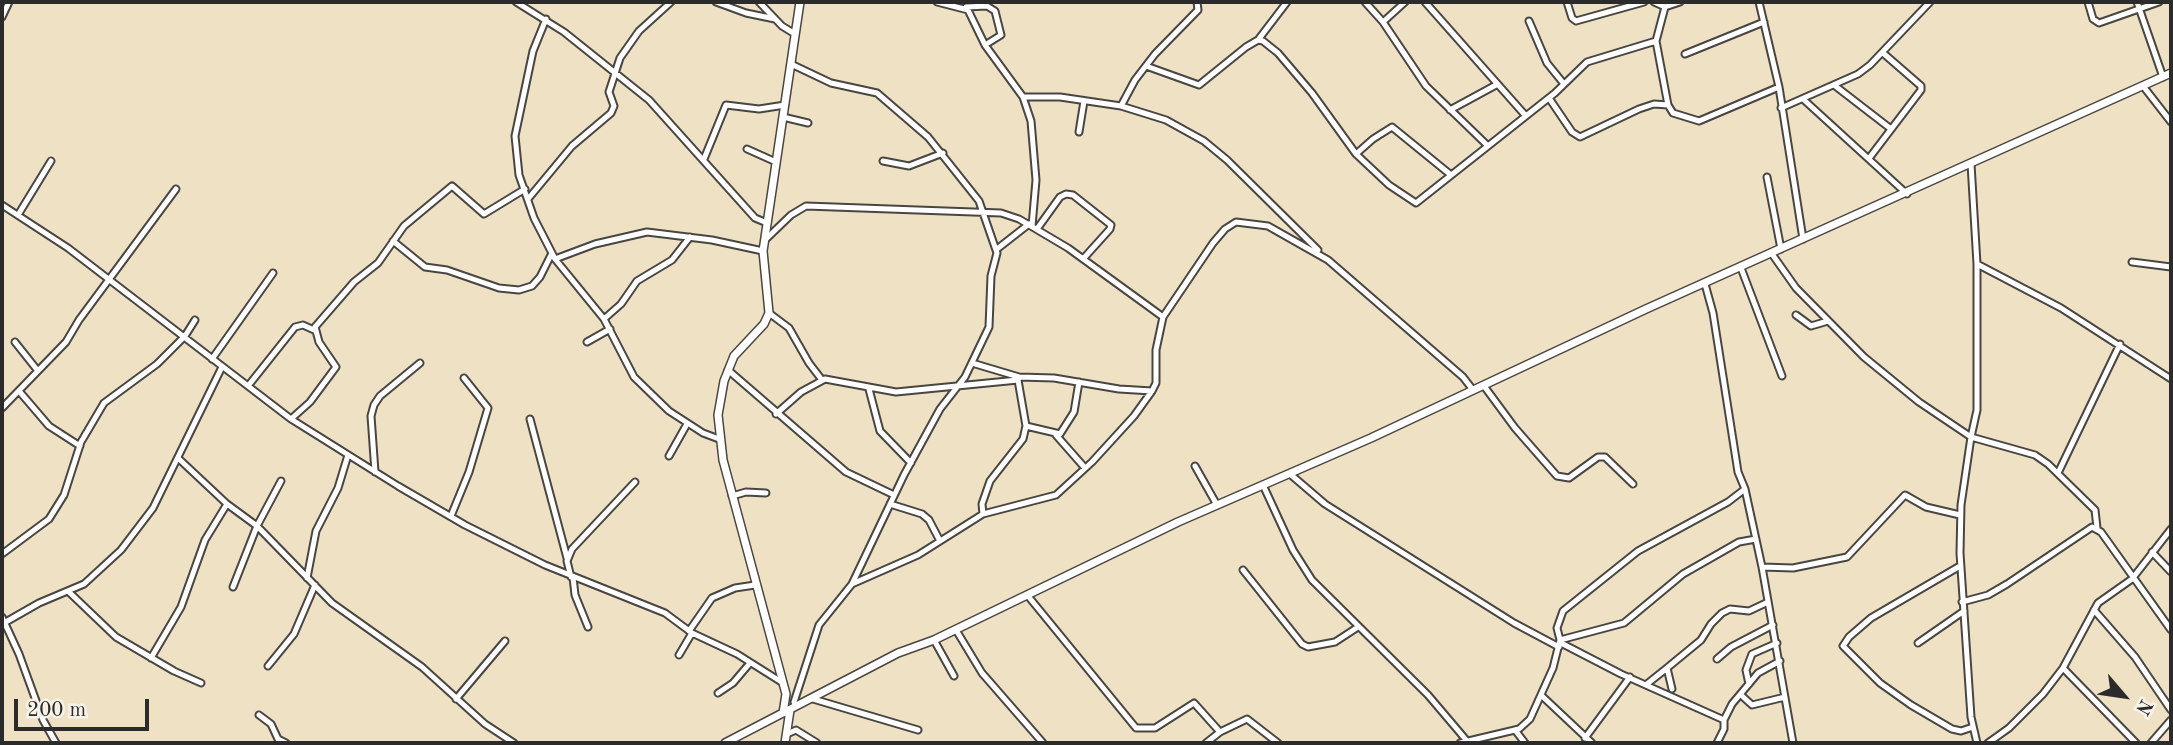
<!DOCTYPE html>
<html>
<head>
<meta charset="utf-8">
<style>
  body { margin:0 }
  #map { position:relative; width:2173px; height:745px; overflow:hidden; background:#efe1c3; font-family:"Old Standard TT",serif }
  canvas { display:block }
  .frame { position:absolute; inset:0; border:4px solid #2b2b2b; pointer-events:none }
  .north { position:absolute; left:2089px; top:661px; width:70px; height:70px; -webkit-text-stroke:5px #f7f3e8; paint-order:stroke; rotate:119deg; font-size:19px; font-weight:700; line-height:28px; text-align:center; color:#2b2b2b }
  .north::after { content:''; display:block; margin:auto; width:24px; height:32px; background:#2b2b2b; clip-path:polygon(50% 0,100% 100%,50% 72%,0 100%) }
  .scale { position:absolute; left:14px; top:699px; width:135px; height:32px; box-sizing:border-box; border:4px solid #2b2b2b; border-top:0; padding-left:9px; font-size:21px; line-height:24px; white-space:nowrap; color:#2b2b2b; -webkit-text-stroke:5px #f7f3e8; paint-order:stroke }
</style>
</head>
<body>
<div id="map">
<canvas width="2173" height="745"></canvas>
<div class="frame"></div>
<div class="north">N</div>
<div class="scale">200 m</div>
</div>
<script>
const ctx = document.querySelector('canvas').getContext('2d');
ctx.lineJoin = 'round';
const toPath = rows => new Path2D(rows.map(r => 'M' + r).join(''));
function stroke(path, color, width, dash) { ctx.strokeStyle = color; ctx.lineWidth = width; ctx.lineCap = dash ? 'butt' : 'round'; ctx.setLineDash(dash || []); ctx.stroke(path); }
const minor = toPath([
  [516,2,564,32,649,100,755,218,767,223],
  [716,2,746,13,775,19],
  [759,2,782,26,795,34],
  [937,2,968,10,985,45,1023,97,1031,121,1036,180,1032,226],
  [1365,2,1383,22,1426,86,1487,145],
  [1425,2,1525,115],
  [1567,2,1572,18,1576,21,1644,2],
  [1654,2,1665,7,1680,2],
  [1759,2,1779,87,1803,239],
  [2088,2,2093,19,2099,23,2159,2],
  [2137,2,2163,77],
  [966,7,987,6,995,11,1001,35,985,45],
  [1665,7,1656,41,1668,105,1673,113,1699,121,1779,87],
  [2,17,9,2],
  [546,19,533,51,515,136,519,175,534,218,555,259,604,319,634,377,669,411,703,433,719,439],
  [1529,21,1547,63,1564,84],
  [1383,22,1405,2],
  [1258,40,1287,2],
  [1685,54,1764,22],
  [791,64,831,83,877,93,928,137,979,201,997,253,991,276,989,327,965,377,940,409,904,475,852,584,819,625,794,702],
  [1146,66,1199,85,1246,47,1258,40,1263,41,1278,53,1312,93,1356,154,1389,185,1416,203,1555,93,1587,62,1656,41],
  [1834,85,1891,129],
  [2143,86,2171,122],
  [1023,97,1060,97,1121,106,1135,80,1155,54,1198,10,1197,2],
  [1549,98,1572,132,1580,137,1639,109,1654,104,1668,105],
  [1803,99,1907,194],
  [1121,106,1166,120,1204,141,1227,160,1318,250],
  [1781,108,1858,74,1870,65,1930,2],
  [1450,110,1496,85],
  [783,117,808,123],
  [1079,132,1084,101],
  [747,149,776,162],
  [1356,154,1373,139,1392,127,1451,175],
  [1870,157,1921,90,1921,86,1883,53],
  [704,159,726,105,759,109,785,105],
  [883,161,909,166,943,153],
  [1971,164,1977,264,2061,308,2171,379],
  [1767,177,1781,249],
  [528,199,572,146,611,113,614,106,609,92,620,58,639,31,671,2],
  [2,205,68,248,291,419,398,486,465,525,545,565,665,613,692,633,737,654,783,683],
  [18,215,51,161],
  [1037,229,1060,197,1066,194,1073,195,1111,225,1110,229,1083,259],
  [765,240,791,215,806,206,1001,213,1019,219,1068,248,1163,317],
  [393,241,425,267,447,270,499,288,519,290,532,286,540,277,552,253],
  [997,249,1029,224],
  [1772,254,1796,288,1864,357,1919,402,1971,437,1961,505,1960,553,1971,717,1977,743],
  [555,259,595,244,647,232,712,240,763,251],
  [2132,262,2171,267],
  [1977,264,1977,410,1971,437,2035,455,2048,464,2095,510,2097,528],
  [1741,268,1782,376],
  [1705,284,1713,313,1738,472,1745,489,1762,567,1793,743],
  [769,313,789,328,809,363,822,380],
  [1796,315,1811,326,1828,321],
  [604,319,621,304,637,281,672,260,690,237],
  [15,342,38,371],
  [587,342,610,329],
  [212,359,273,273],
  [972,363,1019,377,1054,378,1119,389,1152,391],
  [728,370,846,472,894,495],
  [248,386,295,327,303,325,314,330],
  [1484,386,1515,428,1557,476,1569,478,1598,457,1605,457,1633,484],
  [869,389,880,431,911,463],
  [19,391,49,426,80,446],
  [2,408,66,342,79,320,176,189],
  [776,414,801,392,825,379,896,392,1018,380],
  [291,419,310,402,336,367,319,342,315,327,354,282,378,263,404,226,452,186,484,214,525,189],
  [530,419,567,558],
  [1026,426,1060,434,1074,412,1079,382],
  [1056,435,1085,468],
  [669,456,687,424],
  [179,459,227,504,257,526,332,603,422,667,485,724,514,743],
  [1195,466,1217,505],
  [375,472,371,416,374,405,380,396,420,363],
  [2058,473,2120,344],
  [1290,474,1325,504,1514,623,1559,647],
  [1263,485,1293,550,1312,580,1428,695,1467,741],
  [732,496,746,492,766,493],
  [890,504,922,514,929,520,940,541],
  [983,514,982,504,990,481,1023,439,1026,426,1018,380],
  [451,516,469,472,488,408,464,378],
  [2152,552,2171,572],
  [2,554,49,519,64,495,81,442,104,403,157,364,185,336,195,320],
  [1960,566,1871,618,1849,637,1843,646,1880,683,1911,705,1952,729,1961,731,1973,727],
  [1762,567,1793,568,1847,557,1905,495,1926,507,1960,515],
  [1243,570,1302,644,1308,647,1335,642,1358,627],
  [571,577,567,561,572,549,635,482],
  [573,577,575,595,588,627],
  [307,578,316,531,338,488,348,455],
  [852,584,918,555,983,514,1056,495,1092,462,1134,416,1152,391,1156,383,1156,350,1163,317,1213,243,1225,229,1236,222,1268,226,1328,260,1463,377,1473,390],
  [233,587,257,526,281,481],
  [70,593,116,637,174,671,201,683],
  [1028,596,1136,728,1155,728,1194,703,1220,732],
  [1962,602,1988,595,2007,584,2092,527,2101,532,2171,630],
  [2094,610,2135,657,2171,710],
  [2,617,19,654,43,720,56,743],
  [4,623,39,603,84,584,121,550,153,508,222,367],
  [956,630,982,673,1043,743],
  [689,631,712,598,735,588,755,585],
  [934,640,954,676],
  [1560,640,1557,628,1563,611,1638,551,1728,502,1745,489],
  [1561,643,1621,674,1724,720,1732,704,1758,673,1780,661],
  [1918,643,1964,611],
  [679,655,692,633],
  [151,658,181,607,205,540,227,504],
  [1717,659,1731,647,1773,625],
  [268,666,294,634,315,585],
  [2063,668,2136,743],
  [1647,684,1667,668],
  [1749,684,1746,670,1752,654,1777,643],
  [1672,689,1667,668,1701,640,1711,624,1722,613,1730,609,1749,611,1768,602],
  [718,693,733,683,750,663],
  [1741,695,1752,705,1785,697],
  [1542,696,1592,743],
  [456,699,505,641],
  [813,699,918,730],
  [259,715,271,724,278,739,286,743],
  [1515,730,1525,743],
  [787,734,796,730,817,743],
  [1585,738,1630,677],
  [1206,743,1220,732,1247,719,1278,743],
  [1460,743,1519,729,1530,719,1553,668,1560,640,1624,623,1683,574,1739,542,1756,539],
  [1717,743,1724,729,1724,720],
  [1988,743,2009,728,2043,694,2063,668,2098,603,2132,579,2171,529],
  [2151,743,2171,720]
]);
const major = toPath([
  [783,713,786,694,723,460,718,415,724,381,734,356,764,324,769,313,763,251,800,2],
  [725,743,898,653,934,640,1178,522,1371,438,1646,309,2171,73],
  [785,743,790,710]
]);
stroke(minor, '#484642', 9);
stroke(major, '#484642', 10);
stroke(minor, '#fff', 5);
stroke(major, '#fff', 7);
</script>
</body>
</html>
